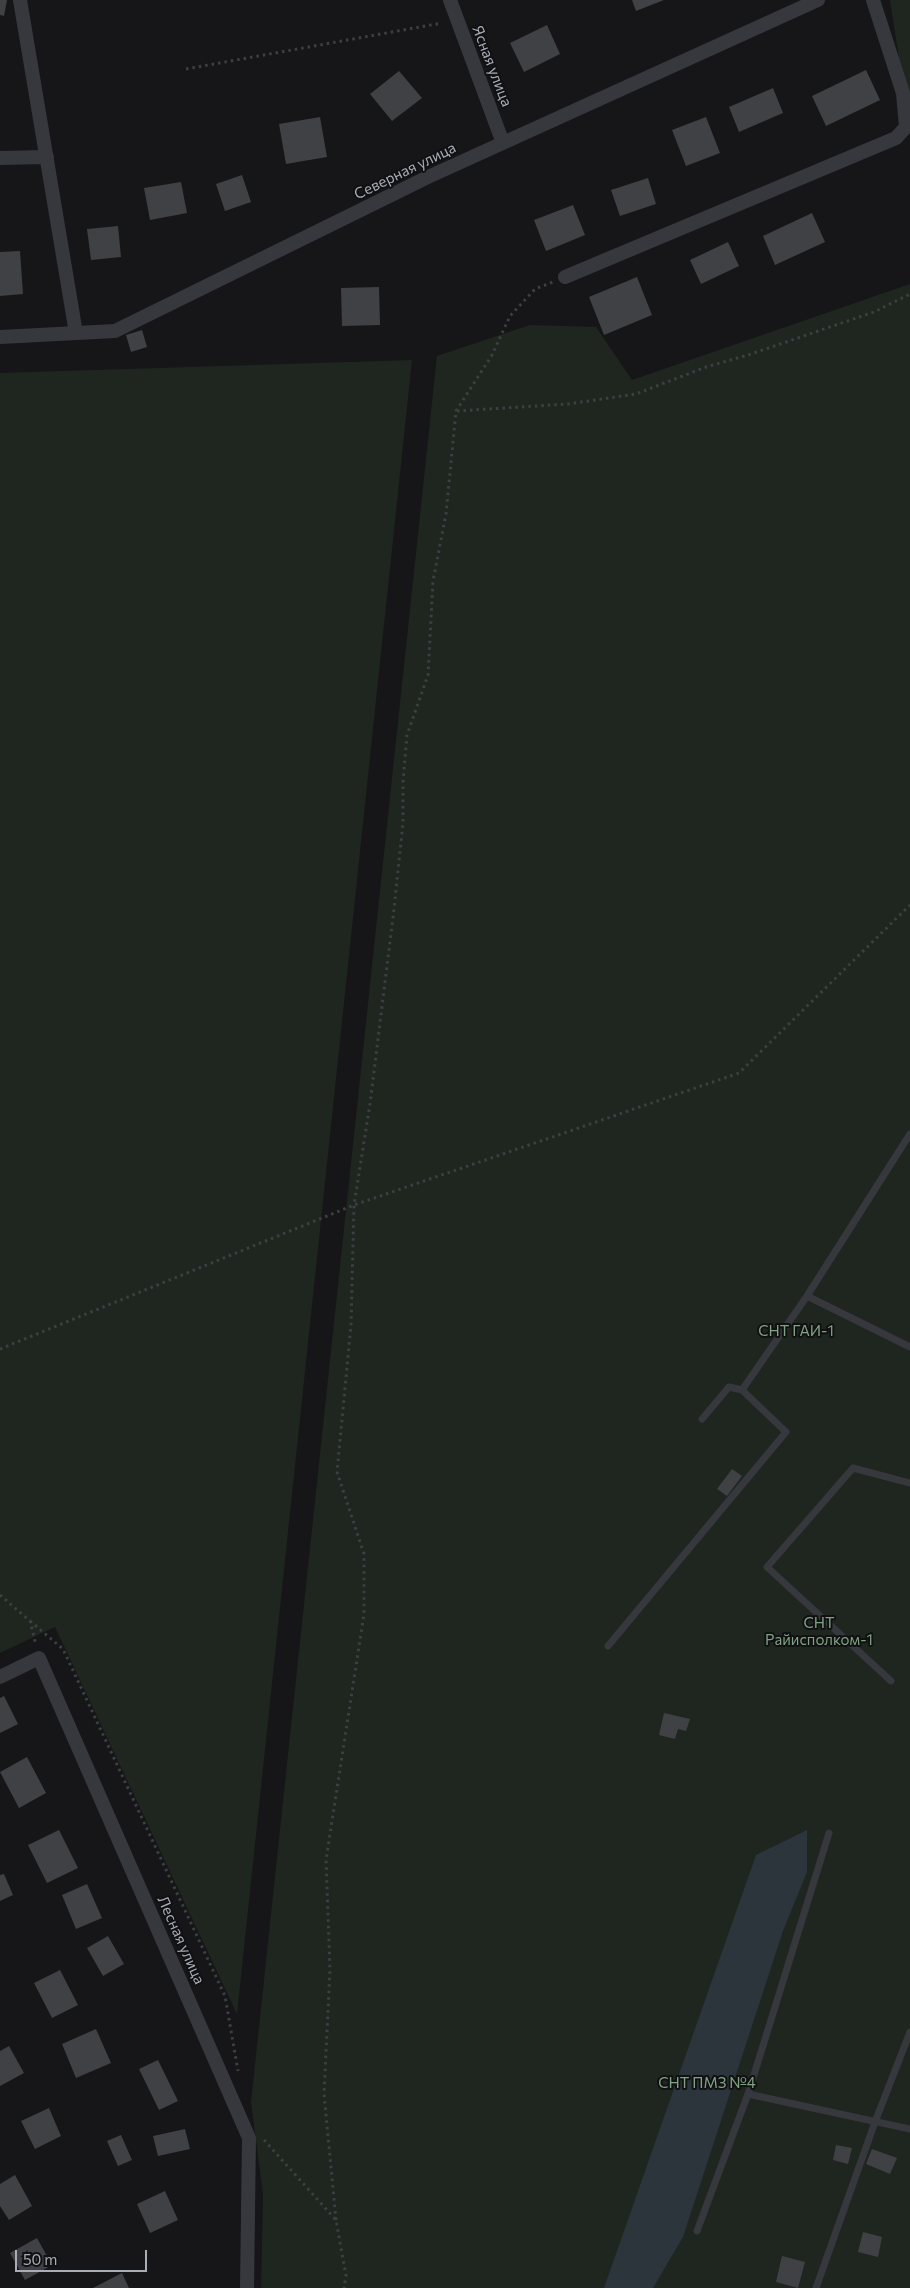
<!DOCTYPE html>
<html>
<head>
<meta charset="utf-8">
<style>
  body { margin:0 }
  #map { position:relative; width:910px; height:2288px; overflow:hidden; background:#161618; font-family:Commissioner,sans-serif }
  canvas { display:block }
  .scale { position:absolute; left:15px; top:2250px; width:132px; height:22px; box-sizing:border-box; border:2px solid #a8adb8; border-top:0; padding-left:6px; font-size:15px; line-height:18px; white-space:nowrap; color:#a8adb8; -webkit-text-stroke:4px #111113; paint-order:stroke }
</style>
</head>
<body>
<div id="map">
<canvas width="910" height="2288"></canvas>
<div class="scale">50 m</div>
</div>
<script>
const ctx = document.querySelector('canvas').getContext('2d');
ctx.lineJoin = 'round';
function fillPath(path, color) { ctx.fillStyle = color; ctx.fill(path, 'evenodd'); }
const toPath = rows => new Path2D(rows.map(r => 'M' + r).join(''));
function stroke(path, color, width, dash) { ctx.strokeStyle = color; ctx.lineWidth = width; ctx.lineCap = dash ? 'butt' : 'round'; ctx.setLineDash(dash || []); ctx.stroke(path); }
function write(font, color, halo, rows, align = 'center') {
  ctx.font = font + ' Commissioner,sans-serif'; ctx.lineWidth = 4; ctx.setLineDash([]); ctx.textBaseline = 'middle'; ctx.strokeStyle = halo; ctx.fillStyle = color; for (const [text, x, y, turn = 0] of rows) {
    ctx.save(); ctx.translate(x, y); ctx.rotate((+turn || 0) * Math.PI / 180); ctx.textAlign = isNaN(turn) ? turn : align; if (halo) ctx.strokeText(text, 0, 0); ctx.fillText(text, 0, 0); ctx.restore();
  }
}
fillPath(toPath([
  [890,0,910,0,910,130],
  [910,284,910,2288,261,2288,263,2194,251,2102,437,356,530,325,596,327,632,380],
  [412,360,237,2014,55,1627,0,1653,0,373]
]), '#1e261f');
fillPath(toPath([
  [807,1830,807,1872,783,1931,683,2237,653,2288,604,2288,756,1855]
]), '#2c343c');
fillPath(toPath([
  [0,0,7,0,4,16,0,15],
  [632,0,664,0,636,11],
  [547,25,560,54,524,72,510,43],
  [866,70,880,100,826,126,812,96],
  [399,71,422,98,392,121,370,94],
  [773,88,783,113,739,132,729,107],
  [320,117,327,157,286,164,279,124],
  [706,117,720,153,686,166,672,130],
  [242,175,251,202,225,211,216,184],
  [648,178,656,204,620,216,611,190],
  [181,182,187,213,150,220,144,188],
  [573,205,585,235,546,251,534,220],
  [812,213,825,242,775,265,763,236],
  [118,226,121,257,91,260,87,229],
  [728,242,739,266,701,284,690,260],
  [20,251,23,294,0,296,0,252],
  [637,277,652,315,604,335,589,297],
  [379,287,380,325,342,326,341,288],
  [142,330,147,347,131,352,126,335],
  [732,1469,742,1476,727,1496,717,1489],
  [4,1696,18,1724,0,1733,0,1698],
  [664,1713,690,1719,686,1731,678,1729,675,1739,659,1735],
  [27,1757,46,1793,19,1808,0,1772],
  [59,1830,78,1868,47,1883,28,1845],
  [4,1874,13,1895,0,1901,0,1875],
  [87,1884,102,1918,76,1929,62,1895],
  [108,1936,124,1964,103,1976,87,1948],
  [60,1970,78,2005,52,2018,34,1983],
  [96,2029,111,2063,76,2078,62,2044],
  [9,2046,24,2073,0,2086,0,2051],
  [158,2060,178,2101,159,2110,139,2069],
  [49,2108,61,2136,35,2149,21,2121],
  [185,2129,190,2149,158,2156,153,2136],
  [121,2135,132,2160,118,2166,107,2141],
  [836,2145,852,2148,848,2164,833,2160],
  [872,2149,897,2158,890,2174,866,2164],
  [15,2175,32,2206,9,2220,0,2206,0,2184],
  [165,2191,178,2220,150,2233,137,2204],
  [863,2232,882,2237,878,2257,858,2252],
  [37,2238,52,2265,25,2280,10,2253],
  [782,2256,805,2262,798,2288,776,2282],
  [122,2273,129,2288,93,2288]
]), '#404145');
stroke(toPath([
  [186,69,442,23],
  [457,411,568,404,636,394,706,367,748,355,874,312,910,294],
  [0,1349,354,1205,739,1073,910,905],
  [0,1595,30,1621,36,1645],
  [30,1621,63,1649,225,1996,238,2071],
  [264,2140,336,2220,346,2276,344,2288],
  [336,2220,324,2094,330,1969,326,1860,364,1614,364,1554,337,1472,351,1325,354,1205,370,1104,394,909,403,823,403,781,407,735,428,675,433,581,446,514,456,411,492,355,510,316,535,289,553,282]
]), '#3d3f44', 3, [2.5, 4]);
stroke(toPath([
  [807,1296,910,1347],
  [702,1419,729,1387,742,1390,807,1296,910,1134],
  [608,1646,786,1432,742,1390],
  [891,1681,767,1567,853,1468,910,1483],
  [748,2094,910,2129],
  [697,2231,748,2094,829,1833],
  [816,2288,875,2122,910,2032]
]), '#37383d', 7);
stroke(toPath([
  [20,0,76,333],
  [450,0,503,143],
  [0,158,47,157],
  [565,277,896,138,906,127,903,93,873,0],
  [0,337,115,331,428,177,818,0],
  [0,1677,39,1658,249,2138,247,2288]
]), '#37383d', 14);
write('15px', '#a8adb8', '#111113', [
  ["Ясная улица",492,66,69],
  ["Северная улица",405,171,-26],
  ["Лесная улица",181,1940,66]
]);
write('15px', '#7fa382', '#111113', [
  ["СНТ ГАИ-1",796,1331],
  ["СНТ",819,1623],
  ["Райисполком-1",819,1640],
  ["СНТ ПМЗ №4",707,2083]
]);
</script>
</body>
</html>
